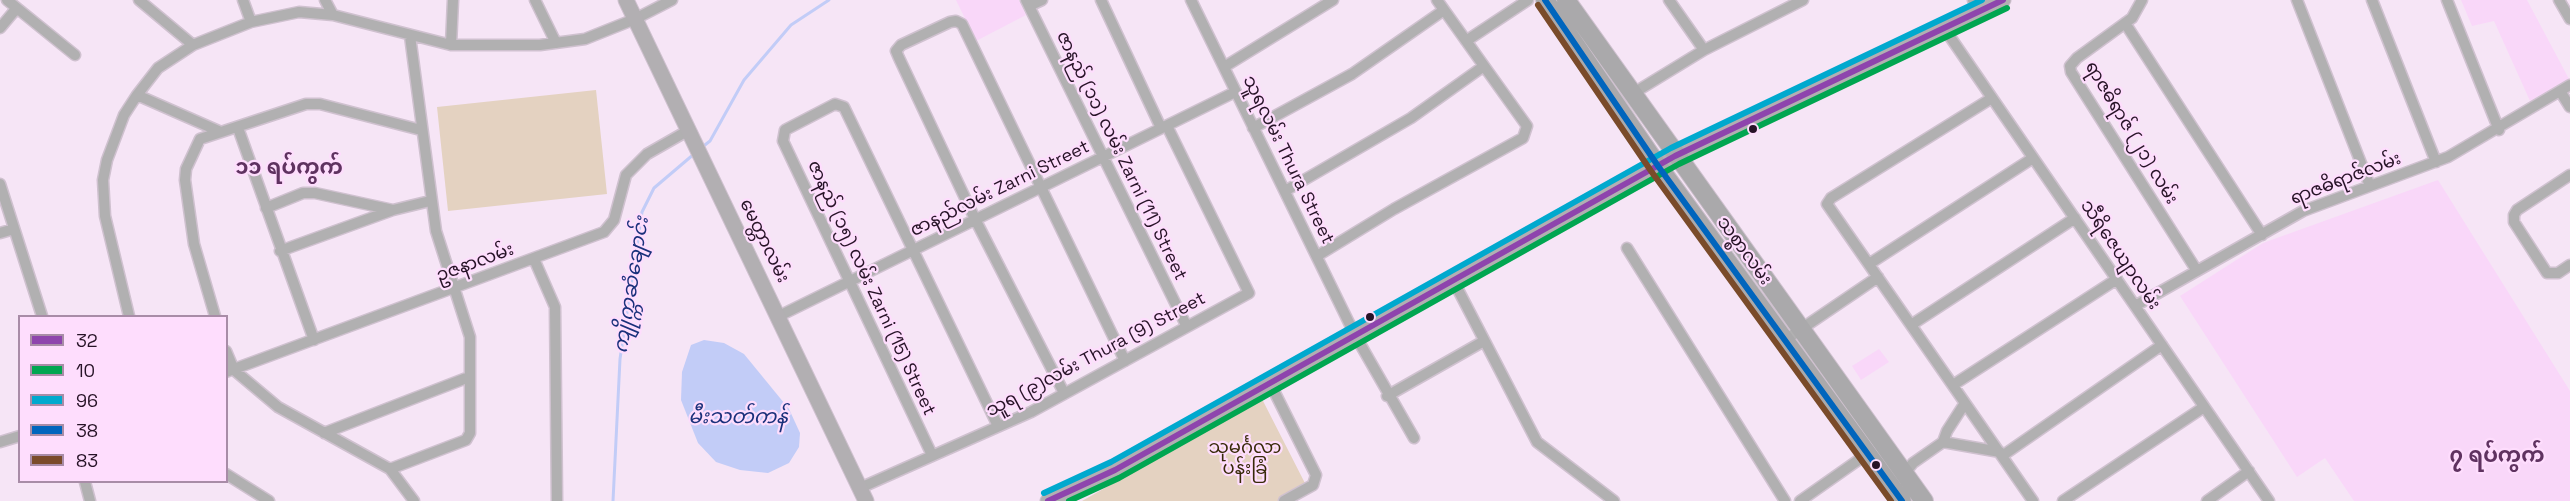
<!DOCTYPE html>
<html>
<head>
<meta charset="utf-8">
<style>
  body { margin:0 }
  #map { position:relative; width:2570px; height:501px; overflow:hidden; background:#f6e5f6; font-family:"Space Grotesk",sans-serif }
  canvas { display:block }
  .legend { position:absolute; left:18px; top:315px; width:210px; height:168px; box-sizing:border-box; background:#feddfd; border:2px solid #a88ca7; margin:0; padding:8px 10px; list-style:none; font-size:18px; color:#271327 }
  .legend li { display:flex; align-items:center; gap:12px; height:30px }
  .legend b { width:30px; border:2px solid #a88ca7 }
</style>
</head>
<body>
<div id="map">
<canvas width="2570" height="501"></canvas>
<ul class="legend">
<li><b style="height:8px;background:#8e44ad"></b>32</li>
<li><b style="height:8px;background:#00a651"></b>10</li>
<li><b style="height:8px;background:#00a9ce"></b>96</li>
<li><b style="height:8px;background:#0065bd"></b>38</li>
<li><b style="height:8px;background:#7a4b2a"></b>83</li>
</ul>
</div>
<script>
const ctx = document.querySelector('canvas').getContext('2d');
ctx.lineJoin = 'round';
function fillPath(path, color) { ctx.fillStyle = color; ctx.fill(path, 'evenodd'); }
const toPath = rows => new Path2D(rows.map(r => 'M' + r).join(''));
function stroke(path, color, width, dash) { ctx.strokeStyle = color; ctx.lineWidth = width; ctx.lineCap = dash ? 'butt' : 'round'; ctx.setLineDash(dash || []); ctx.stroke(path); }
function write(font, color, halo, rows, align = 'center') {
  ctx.font = font + ' "Space Grotesk","Noto Sans Myanmar",sans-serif'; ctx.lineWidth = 4.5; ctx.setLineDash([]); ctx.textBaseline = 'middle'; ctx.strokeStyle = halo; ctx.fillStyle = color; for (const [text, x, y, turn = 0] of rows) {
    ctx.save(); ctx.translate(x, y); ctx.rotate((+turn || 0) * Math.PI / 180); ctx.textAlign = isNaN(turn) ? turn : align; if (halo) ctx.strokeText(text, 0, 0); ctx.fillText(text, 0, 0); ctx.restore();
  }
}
fillPath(toPath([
  [956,0,1019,0,1026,15,976,41],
  [2461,0,2527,0,2569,79,2530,101,2494,21,2472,26],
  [2438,180,2570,391,2570,501,2354,501,2325,458,2297,477,2180,296,2263,243],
  [1879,349,1889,362,1861,380,1852,366]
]), '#f9d7f9');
fillPath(toPath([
  [596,90,607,194,448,211,437,107],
  [1262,399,1310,493,1295,501,1082,501]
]), '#e4d2c1');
fillPath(toPath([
  [704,340,724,343,744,354,789,409,800,433,799,447,789,463,768,473,740,470,716,462,698,443,681,400,682,372,691,345]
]), '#c2ccf7');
stroke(toPath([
  [701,148,710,141,744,80,791,25,829,0],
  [613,501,620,359,642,212,654,188,694,154]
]), '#c2ccf7', 3);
const street = toPath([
  [7,0,75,55],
  [139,0,193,45],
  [243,0,251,22],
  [325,0,333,15],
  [535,0,556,43],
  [1026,0,1187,327],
  [1101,0,1161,128],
  [1191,0,1355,335,1414,438],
  [1669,0,1704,50],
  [1973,0,1978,12],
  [2142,0,2132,18,2077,58,2070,66,2071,72,2197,271],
  [2297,0,2370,186],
  [2372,0,2436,162],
  [2447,0,2499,130],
  [2559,0,2570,19],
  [1029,6,1042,0],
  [2125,23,2262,235],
  [0,28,16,9],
  [1944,28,2269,501],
  [1466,41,1528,0],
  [451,45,453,0],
  [1224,67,1333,0],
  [2560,91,2570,107],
  [1632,94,1704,50,1803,0],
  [137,95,221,132],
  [1992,98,1831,198,1827,204,2033,501],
  [238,128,314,340],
  [1253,128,1352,74,1444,10],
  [2570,175,2517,210,2514,215,2514,222,2547,273,2558,273,2570,265],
  [0,184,42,316],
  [1285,191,1411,118,1484,66,1437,0],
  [266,208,303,193,315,193,393,210],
  [0,233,14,229],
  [1627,248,1785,501],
  [280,251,393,210,430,201],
  [1317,256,1394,209,1523,138,1527,126,1484,66],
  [534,259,555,307,557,501],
  [1869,264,2033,158],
  [1453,280,1537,442,1614,501],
  [2135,306,2303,211,2448,157,2570,85],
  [129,316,105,216,103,180,107,160,124,115,137,95,158,68,193,45,251,22,299,12,333,15,451,45,540,45,585,39,635,19,672,0],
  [215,316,194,244,185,180,186,169,200,139,306,104,320,104,421,130],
  [779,316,1235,92],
  [1911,325,2075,218],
  [1785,340,1878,277],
  [226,351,234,370,278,407,390,469,414,501],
  [226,372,604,232,614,220,626,175,647,154,689,130],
  [1270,383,1316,475,1313,485,1284,501],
  [1953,385,2117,279],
  [1064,393,975,219,899,58,896,51,901,45,950,22,956,21,962,24,1125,361],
  [1387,396,1484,341],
  [324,433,469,377],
  [0,442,20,436],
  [1943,442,1947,431,1965,403],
  [932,455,783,141,785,130,835,104,844,107,998,426],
  [2002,456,2162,345],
  [390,469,466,440,470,433,470,337,436,231,410,36],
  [226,474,269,501],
  [1904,474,1913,463,1943,442,2000,452],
  [85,482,90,501],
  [860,488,1031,412,1249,293,1167,126],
  [1800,501,1867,454],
  [2063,501,2204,407],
  [2207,501,2249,471]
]);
const secondary = toPath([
  [626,0,866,501],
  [1048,501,1115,470,1675,156,2003,0]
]);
const primary = toPath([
  [1545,0,1658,166,1902,501],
  [1566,0,1924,501]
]);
stroke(street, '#cfc1cf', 13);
stroke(secondary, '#cfc1cf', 17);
stroke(primary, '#cfc1cf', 20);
stroke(street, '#b1b0b1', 10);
stroke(secondary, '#b2afb2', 15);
stroke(primary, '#aaa9ab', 18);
stroke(toPath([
  [1048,501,1115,470,1675,156,2003,0]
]), '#8e44ad', 6);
stroke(toPath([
  [1069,501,1119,478,1679,164,2007,8]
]), '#00a651', 6);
stroke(toPath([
  [1044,493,1111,462,1671,148,1982,0]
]), '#00a9ce', 6);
stroke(toPath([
  [1545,0,1658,166,1902,501]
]), '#0065bd', 6);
stroke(toPath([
  [1538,5,1651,171,1891,501]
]), '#7a4b2a', 6);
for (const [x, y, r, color] of [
  [1753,129,5,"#271327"],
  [1370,317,5,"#271327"],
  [1876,465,5,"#271327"]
]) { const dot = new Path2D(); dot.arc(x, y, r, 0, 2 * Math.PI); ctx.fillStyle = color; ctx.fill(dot); stroke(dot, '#feddfd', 2); }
write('18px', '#271327', '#feddfd', [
  ["ရာဇဓိရာဇ် (၂၁) လမ်း",2131,133,59],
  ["ဇာနည် (၁၁) လမ်း Zarni (11) Street",1121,156,64],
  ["သူရလမ်း Thura Street",1288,160,64],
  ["ရာဇဓိရာဇ်လမ်း",2346,179,-21],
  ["ဇာနည်လမ်း Zarni Street",1000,189,-26],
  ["မေတ္တာလမ်း",764,241,64],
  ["သစ္စာလမ်း",1744,251,54],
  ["သီရိဇေယျာလမ်း",2120,255,56],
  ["ဥဇနာလမ်း",475,263,-20],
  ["ဇာနည် (၁၅) လမ်း Zarni (15) Street",871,288,65],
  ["သူရ (၉)လမ်း Thura (9) Street",1096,355,-28]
]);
write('18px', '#372a08', '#feddfd', [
  ["သုမင်္ဂလာ",1245,448],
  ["ပန်းခြံ",1245,469]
]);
write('italic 20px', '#1a317b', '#feddfd', [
  ["ကျိုက္ကဆံချောင်း",632,285,-81],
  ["မီးသတ်ကန်",738,418]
]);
write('bold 21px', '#5f3260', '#feddfd', [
  ["၁၁ ရပ်ကွက်",289,168],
  ["၇ ရပ်ကွက်",2497,456]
]);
</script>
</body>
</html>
